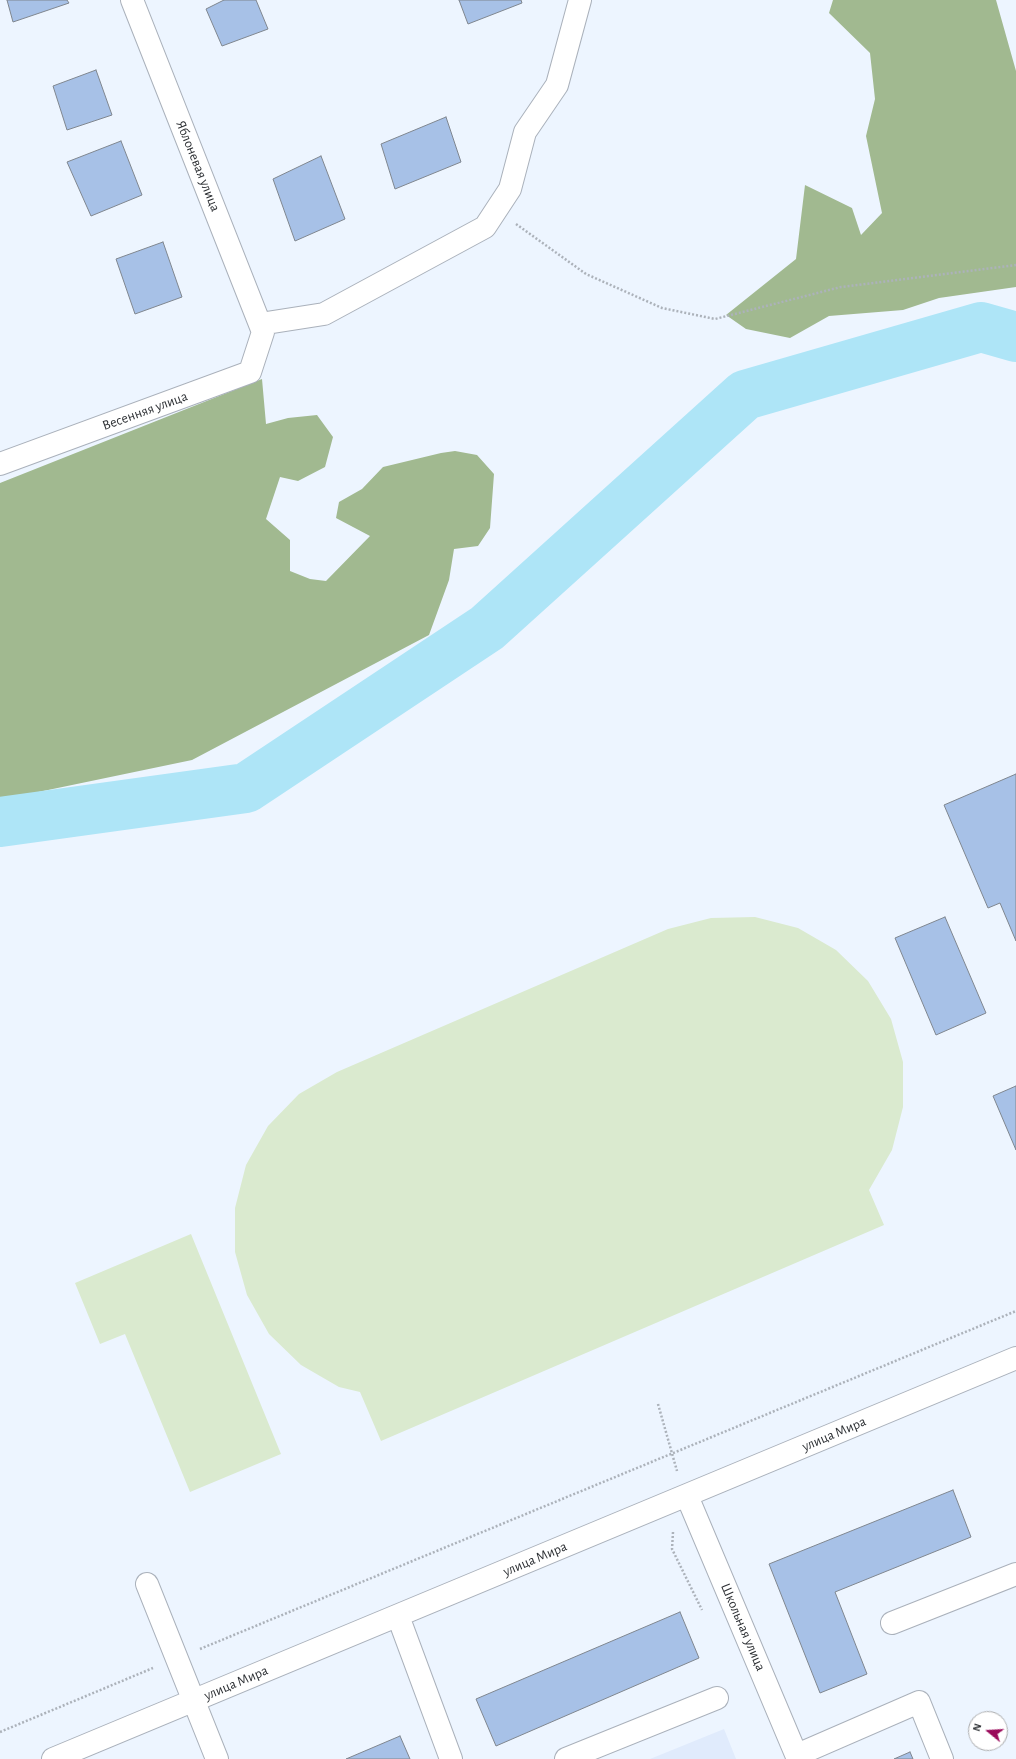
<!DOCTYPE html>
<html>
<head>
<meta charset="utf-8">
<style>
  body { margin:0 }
  #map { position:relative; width:1016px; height:1759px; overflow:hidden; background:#edf5ff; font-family:"Alegreya Sans",sans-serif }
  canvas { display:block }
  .north { position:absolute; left:968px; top:1711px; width:40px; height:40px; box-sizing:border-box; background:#fff; border:1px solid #abacae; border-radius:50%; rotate:288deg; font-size:11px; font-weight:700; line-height:16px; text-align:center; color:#2d3034 }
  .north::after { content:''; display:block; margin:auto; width:14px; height:18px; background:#9a085a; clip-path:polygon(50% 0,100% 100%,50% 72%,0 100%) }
</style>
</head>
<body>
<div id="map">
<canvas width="1016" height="1759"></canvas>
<div class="north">N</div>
</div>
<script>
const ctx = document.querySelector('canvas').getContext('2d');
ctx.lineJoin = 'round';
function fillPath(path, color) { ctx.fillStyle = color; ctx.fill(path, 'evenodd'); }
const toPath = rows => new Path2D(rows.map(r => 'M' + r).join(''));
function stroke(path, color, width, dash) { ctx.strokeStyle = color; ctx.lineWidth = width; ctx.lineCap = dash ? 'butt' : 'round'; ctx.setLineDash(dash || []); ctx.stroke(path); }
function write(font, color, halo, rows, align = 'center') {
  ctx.font = font + ' "Alegreya Sans",sans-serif'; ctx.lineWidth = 3; ctx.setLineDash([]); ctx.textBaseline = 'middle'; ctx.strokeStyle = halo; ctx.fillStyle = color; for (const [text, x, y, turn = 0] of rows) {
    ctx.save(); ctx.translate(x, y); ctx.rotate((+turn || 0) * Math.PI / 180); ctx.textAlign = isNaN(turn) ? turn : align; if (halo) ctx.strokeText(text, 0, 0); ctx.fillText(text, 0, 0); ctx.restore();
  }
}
fillPath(toPath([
  [724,1729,736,1759,650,1759]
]), '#e0ebfc');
fillPath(toPath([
  [755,917,798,928,836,950,868,981,891,1019,903,1062,903,1107,892,1150,869,1190,884,1225,381,1441,360,1392,339,1387,301,1365,269,1334,247,1295,235,1252,235,1208,246,1165,268,1126,299,1094,337,1072,668,929,711,918],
  [191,1234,281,1454,190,1492,125,1334,100,1344,75,1283]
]), '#daeacf');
fillPath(toPath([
  [833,0,996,0,1016,71,1016,287,939,298,903,310,829,316,790,338,746,329,726,315,796,259,805,185,852,208,861,235,882,213,866,136,875,99,870,53,829,13],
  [262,379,266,424,288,418,317,415,333,437,325,467,298,481,280,477,266,519,290,540,290,571,310,579,326,581,370,536,336,518,339,502,362,489,383,467,441,453,455,451,477,455,494,474,490,528,478,546,454,549,449,580,429,635,192,760,0,800,0,483]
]), '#a1b990');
stroke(toPath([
  [0,822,246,788,487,628,745,395,981,327,1016,337]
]), '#aee5f7', 50);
const building = toPath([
  [7,0,67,0,69,3,13,22,7,0],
  [224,0,256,0,268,29,222,46,206,9,224,0],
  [459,0,521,0,522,3,468,24,459,0],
  [96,70,112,115,67,130,53,86,96,70],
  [446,117,461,162,395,189,381,144,446,117],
  [121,141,142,195,91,216,67,162,121,141],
  [321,156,345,219,295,241,273,179,321,156],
  [163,242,182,297,135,314,116,259,163,242],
  [1016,774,1016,941,1000,903,988,908,944,805,1016,774],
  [945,917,986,1013,936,1035,895,938,945,917],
  [1016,1086,1016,1150,993,1096,1016,1086],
  [953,1490,971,1537,835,1592,867,1674,820,1693,769,1564,953,1490],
  [680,1612,699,1658,496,1746,476,1699,680,1612],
  [400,1736,410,1759,346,1759,400,1736],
  [910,1752,913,1759,894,1759,910,1752]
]);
fillPath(building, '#a7c1e7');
stroke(building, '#7f868f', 1);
const minor = toPath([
  [260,324,324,314,485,227,510,189,525,132,557,85,580,0],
  [0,464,250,372,263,332,132,0],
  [687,1496,798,1759],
  [147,1584,217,1759],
  [398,1616,451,1759],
  [892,1623,1016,1574],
  [797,1755,919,1702,942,1759],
  [53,1759,1016,1358],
  [566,1759,717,1698]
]);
stroke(minor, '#aab1bb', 24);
stroke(toPath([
  [516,224,586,274,662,308,715,319,841,287,1016,265],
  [658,1404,677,1471],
  [673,1532,672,1549,702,1610],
  [200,1649,1016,1311],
  [0,1732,153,1668]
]), '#acb2ba', 2.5, [2, 2]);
stroke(minor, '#fff', 22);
write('14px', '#2d3034', '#fff', [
  ["Яблоневая улица",198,166,68],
  ["Весенняя улица",145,411,-20],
  ["улица Мира",834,1434,-23],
  ["улица Мира",535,1559,-23],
  ["Школьная улица",743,1627,67],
  ["улица Мира",236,1683,-23]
]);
</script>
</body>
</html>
